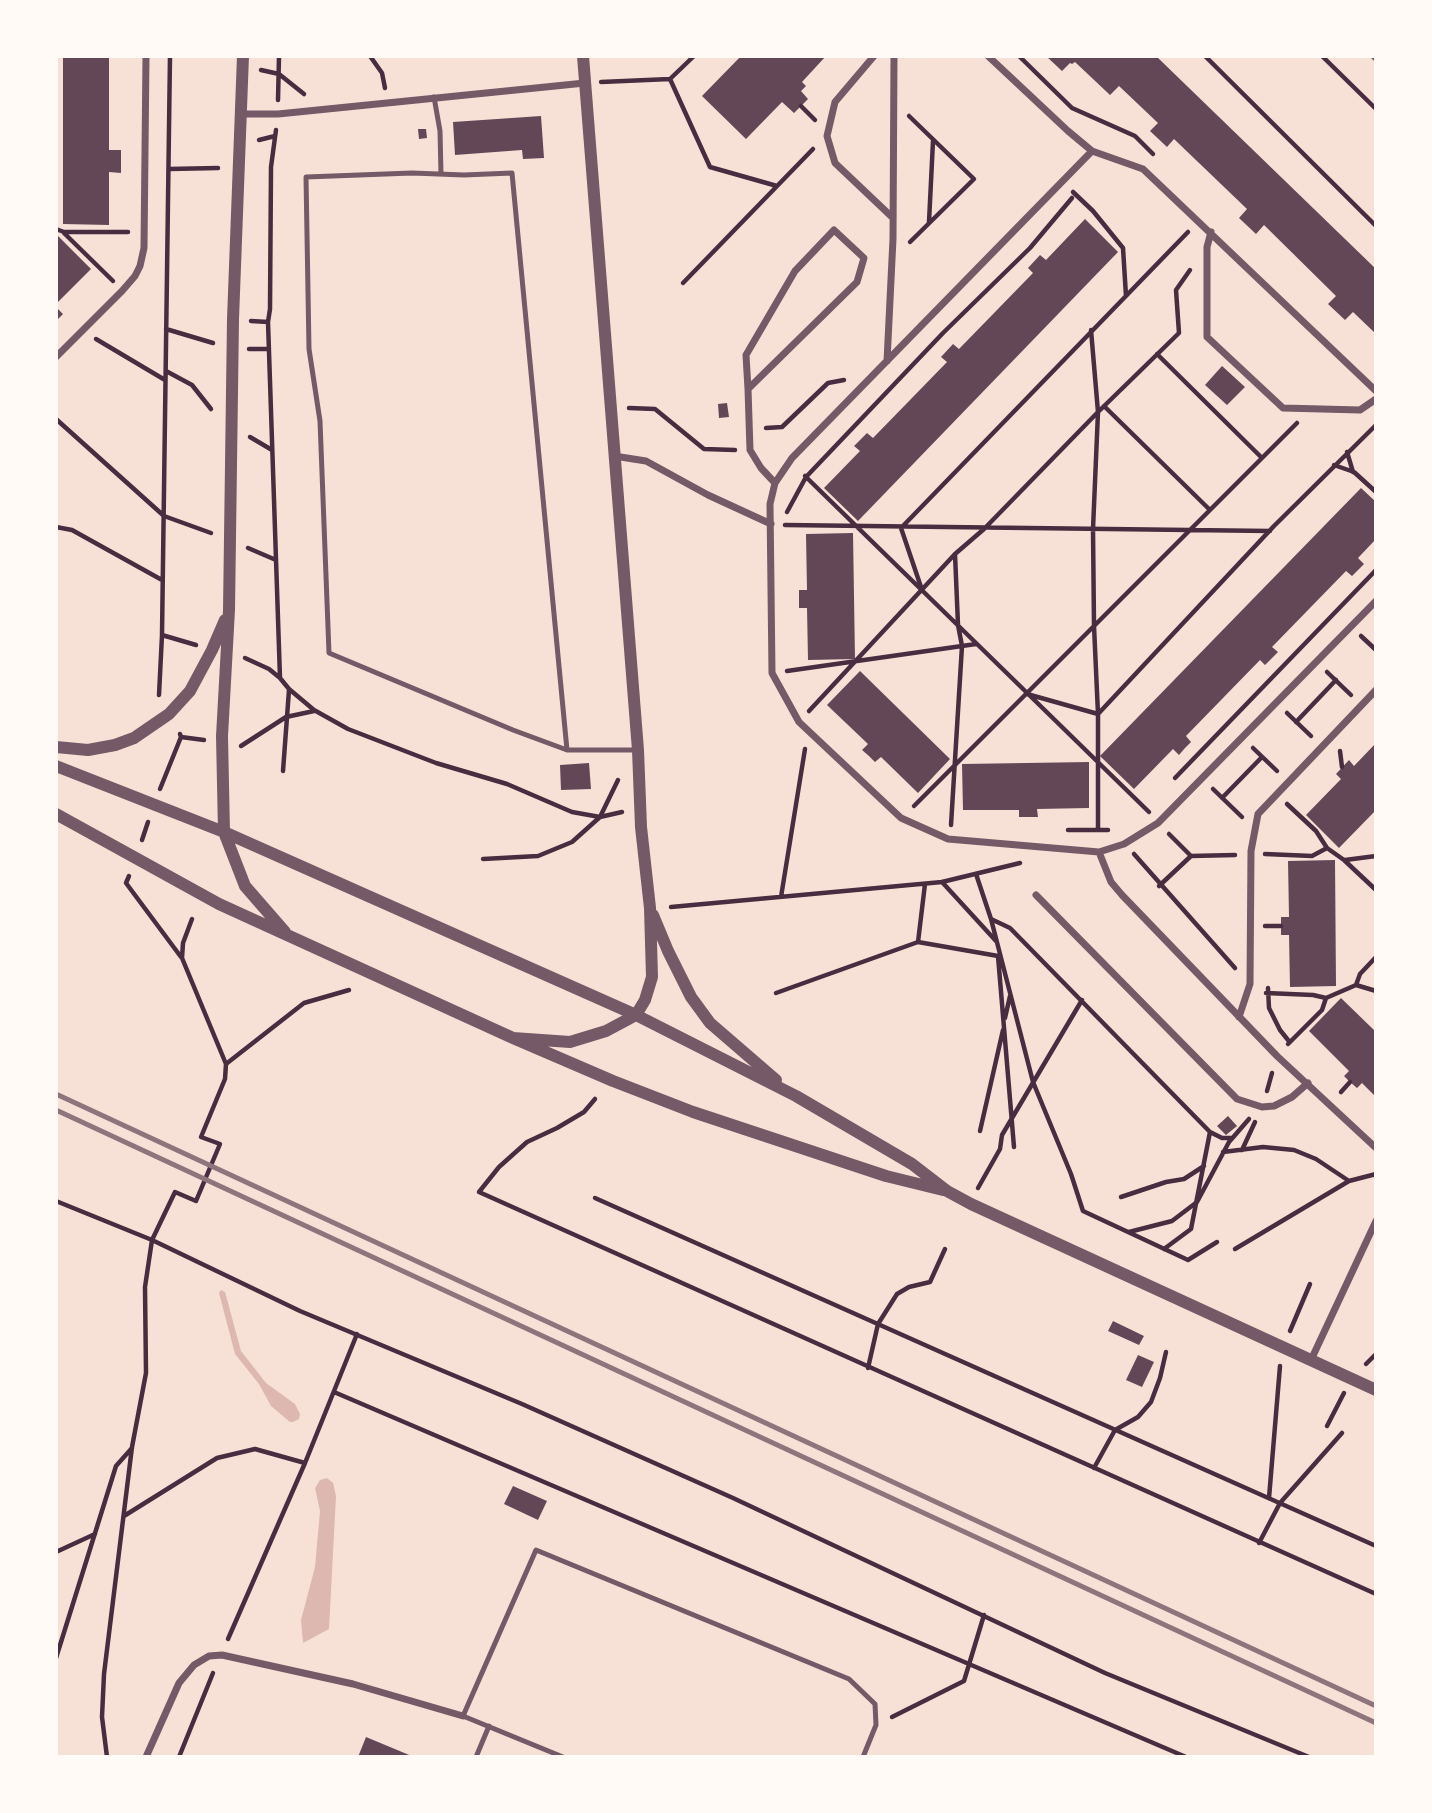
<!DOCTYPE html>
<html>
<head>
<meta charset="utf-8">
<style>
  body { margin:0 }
  #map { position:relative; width:1432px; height:1813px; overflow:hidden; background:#f7e1d7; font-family:"PT Sans",sans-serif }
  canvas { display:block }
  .frame { position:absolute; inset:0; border:58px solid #fffaf5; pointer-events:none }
</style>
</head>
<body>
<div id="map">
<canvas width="1432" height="1813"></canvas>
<div class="frame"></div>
</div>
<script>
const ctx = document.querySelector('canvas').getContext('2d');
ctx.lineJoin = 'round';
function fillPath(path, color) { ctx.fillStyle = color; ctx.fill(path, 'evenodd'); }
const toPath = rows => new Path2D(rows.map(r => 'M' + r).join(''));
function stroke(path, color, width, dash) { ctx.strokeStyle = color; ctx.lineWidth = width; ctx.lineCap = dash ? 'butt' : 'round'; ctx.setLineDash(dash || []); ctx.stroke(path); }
fillPath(toPath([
  [221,1290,225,1292,241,1351,266,1383,295,1404,300,1414,299,1419,293,1422,290,1422,271,1406,259,1384,235,1354,219,1293],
  [327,1478,333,1483,336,1496,329,1629,303,1643,301,1620,315,1567,320,1511,315,1488,320,1480]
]), '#dcb8b0');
fillPath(toPath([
  [63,56,109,56,109,150,121,150,121,173,109,172,109,225,63,224],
  [741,56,826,56,802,82,806,86,801,91,808,99,794,113,782,102,746,139,702,96],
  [1046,56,1156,56,1376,269,1376,334,1353,312,1345,320,1328,304,1336,296,1264,225,1256,234,1239,218,1247,209,1174,139,1167,147,1150,131,1158,123,1119,86,1110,95,1075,62,1072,64,1070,63,1062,71],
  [541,116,544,158,523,159,522,150,455,155,453,122],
  [418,129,426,129,427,138,419,139],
  [1085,219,1118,252,858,521,824,488,860,451,854,446,867,433,873,438,947,362,941,357,953,344,959,349,1033,273,1028,268,1040,255,1046,260],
  [58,236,91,269,56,304,56,238],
  [56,307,63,314,56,321],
  [1222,366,1245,387,1227,405,1205,385],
  [727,403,729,417,719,418,718,404],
  [1361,488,1376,502,1376,539,1358,558,1364,564,1352,576,1346,571,1272,647,1278,652,1265,665,1260,660,1186,736,1191,742,1185,748,1179,755,1173,749,1134,789,1100,756],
  [853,533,855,659,808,660,807,608,799,608,799,590,807,590,806,534],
  [860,671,950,759,918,793,881,757,875,762,869,756,862,750,868,744,827,705],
  [1376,743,1376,810,1339,848,1306,815,1341,779,1336,774,1349,760,1354,766],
  [1089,762,1089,808,1037,809,1038,817,1019,817,1019,810,963,810,962,764],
  [589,763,591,789,561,790,560,765],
  [1335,860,1336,986,1290,987,1289,935,1281,935,1281,917,1289,917,1288,861],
  [1341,998,1376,1032,1376,1097,1362,1083,1357,1088,1350,1082,1344,1076,1349,1071,1309,1031],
  [1228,1116,1237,1126,1226,1135,1217,1126],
  [1113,1321,1144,1336,1139,1345,1108,1331],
  [1138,1355,1154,1362,1142,1387,1126,1380],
  [513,1486,547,1501,538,1520,504,1504],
  [366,1737,414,1757,358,1757]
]), '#644757');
stroke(toPath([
  [370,56,382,73,385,88],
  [694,56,670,79,710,167,777,186],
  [1019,56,1072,108,1135,136,1153,154],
  [1205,56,1376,226],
  [1322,56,1376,109],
  [261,70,279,74,304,94],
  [601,82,670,79],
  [278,100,279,56],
  [801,106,815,120],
  [909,116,974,179,910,242],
  [276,130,271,167,270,309,268,322,280,678,289,689,314,710,348,729,436,763,507,784,572,812,600,817,622,812],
  [259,140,275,136],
  [169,169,218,168],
  [1073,192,1093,211,1123,248,1126,296],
  [929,222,933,141],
  [56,229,64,232,128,232],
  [64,233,113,281],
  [683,283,813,149],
  [251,321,268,322],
  [166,329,213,343],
  [1091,330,1098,412,1093,529,1094,626,1098,714,1098,830],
  [96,339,165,380],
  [249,349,269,349],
  [1157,354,1262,458],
  [166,371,192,385,211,409],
  [1104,406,1210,510],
  [629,408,655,409,704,449,735,450],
  [56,419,164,516,211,533],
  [766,428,782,427,828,383,844,380],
  [250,437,272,450],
  [1347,452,1353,472],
  [1334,465,1354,472,1376,492],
  [805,476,1149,812],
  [787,512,806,477,943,333,1030,248,1072,198],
  [785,525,1270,531],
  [56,527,72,530,162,580],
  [248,548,276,560],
  [922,590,901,528,1188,232],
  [162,635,196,645],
  [1361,636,1376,650],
  [245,658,269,669,280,678],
  [787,671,976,644],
  [1327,672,1351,695],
  [1027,694,1098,714,1274,526,1376,425],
  [159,695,162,635,170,56],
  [809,711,955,554,984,529,1098,412,1179,333,1176,290,1190,270],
  [1287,713,1311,736],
  [1296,722,1336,680],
  [180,734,181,737,204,740],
  [241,746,286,717,314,711],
  [1253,748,1277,771],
  [1340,751,1342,767],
  [283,771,289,690],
  [1175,778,1376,570],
  [160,789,181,737],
  [1213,789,1242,817],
  [1222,798,1262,757],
  [1287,804,1316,831,1327,848,1344,860,1376,890],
  [914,806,1297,423],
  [951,825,962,646,958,625,955,554],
  [1068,830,1108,830],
  [1169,834,1191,856,1235,855],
  [142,840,148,822],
  [1134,854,1235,968],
  [1265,854,1312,856,1327,848],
  [483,859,538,856,572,842,600,817,618,780],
  [1345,860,1376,856],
  [976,874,991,919,1010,928,1210,1132,1191,1229,1164,1249],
  [129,876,126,883,181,957],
  [942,882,996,941],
  [1159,886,1191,856],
  [781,897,805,749],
  [671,907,942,882,1020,863],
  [991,919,1033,1082,1071,1174,1083,1211,1188,1260,1217,1242],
  [1265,926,1281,926],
  [918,942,925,884],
  [998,956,1014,1147],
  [1356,985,1360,974,1376,957],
  [1268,988,1269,1008,1280,1030,1288,1040],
  [776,993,918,942,998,956],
  [1266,993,1313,995,1326,998,1356,985,1376,991],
  [1005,1018,1010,996],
  [1288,1044,1322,1010,1326,998],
  [226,1064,304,1003,349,990],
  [1267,1091,1272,1073],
  [1341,1092,1350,1082],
  [595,1099,584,1112,557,1128,527,1142,499,1167,479,1192,1376,1594],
  [980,1131,1003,1030],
  [1210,1132,1222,1138,1232,1138],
  [1242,1150,1255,1122],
  [1223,1152,1263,1147,1294,1150,1316,1159,1349,1181],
  [978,1188,1000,1149,1002,1135,1082,1000],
  [1121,1197,1166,1182,1184,1179,1204,1166],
  [595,1198,1376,1546],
  [56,1201,152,1240,300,1311,522,1404,733,1498,1105,1673,1309,1757],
  [1129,1232,1172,1221,1197,1202,1229,1142,1249,1119],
  [1235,1249,1349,1181,1376,1174],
  [1290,1331,1310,1284],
  [1366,1364,1376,1354],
  [868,1368,878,1324,897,1294,909,1287,930,1282,945,1249],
  [334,1392,1186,1757],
  [1327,1426,1344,1393],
  [1094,1468,1115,1430,1138,1417,1151,1402,1160,1378,1166,1352],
  [1269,1498,1280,1366],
  [124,1516,217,1458,255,1449,305,1463],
  [1259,1543,1280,1503,1342,1433],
  [56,1552,95,1534],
  [228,1639,305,1463,357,1334],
  [56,1658,116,1466,132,1448],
  [892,1717,964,1681,984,1615],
  [107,1757,102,1717,104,1674,132,1447,146,1373,145,1287,152,1240,175,1192,196,1201,220,1144,201,1137,225,1079,226,1064,182,958,183,943,192,919],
  [179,1757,213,1673]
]), '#4a2c40', 4.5);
stroke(toPath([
  [434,97,440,131,441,174],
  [567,750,512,173,464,175,412,173,306,177,309,349,320,421,329,653,513,730,567,750,636,750],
  [476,1757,489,1726],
  [563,1757,463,1716,536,1550,849,1679,875,1704,876,1725,863,1757]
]), '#755966', 5);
stroke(toPath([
  [874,56,835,102,827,136,835,163,893,218],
  [988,56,1068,131,1092,151,1143,169,1376,391],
  [1374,56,1376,58],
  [241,114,278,114,585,83],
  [1092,151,792,458,775,483,770,504,772,673,799,722,901,818,948,839,1099,852,1124,844,1158,823,1376,601],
  [1211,232,1207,247,1207,337,1283,408,1360,410,1376,399],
  [56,357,122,291,135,276,140,266,144,248,146,56],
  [887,361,893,239,894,56],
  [748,389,746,355,795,271,834,230,864,258,857,282,748,389,750,450,761,468,775,483],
  [614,456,646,461,708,495,771,524],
  [1099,852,1111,882,1122,895,1277,1056,1376,1148],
  [1036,895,1237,1099,1262,1107,1274,1106,1292,1097,1308,1083],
  [1239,1017,1250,984,1251,851,1258,814,1376,690],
  [1311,1360,1376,1221],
  [146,1757,179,1683,194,1665,209,1656,222,1655,353,1684,463,1716]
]), '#755966', 7);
stroke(toPath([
  [243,56,233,319,229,610,222,736,224,832,245,886,285,932],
  [56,747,88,750,115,745,134,738,169,714,190,691,212,650,225,620],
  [56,766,224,832,636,1015,796,1096,912,1164,947,1191,971,1204,1376,1390],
  [56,814,219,904,513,1038,613,1081,693,1112,886,1176,943,1190],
  [653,915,668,951,691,997,710,1023,776,1080],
  [513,1038,570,1042,606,1031,636,1015,645,1000,652,977,650,908,641,827,638,750,583,56]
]), '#755966', 12);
stroke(toPath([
  [56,1094,1376,1706],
  [56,1110,1376,1723]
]), '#8f747c', 5);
</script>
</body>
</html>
